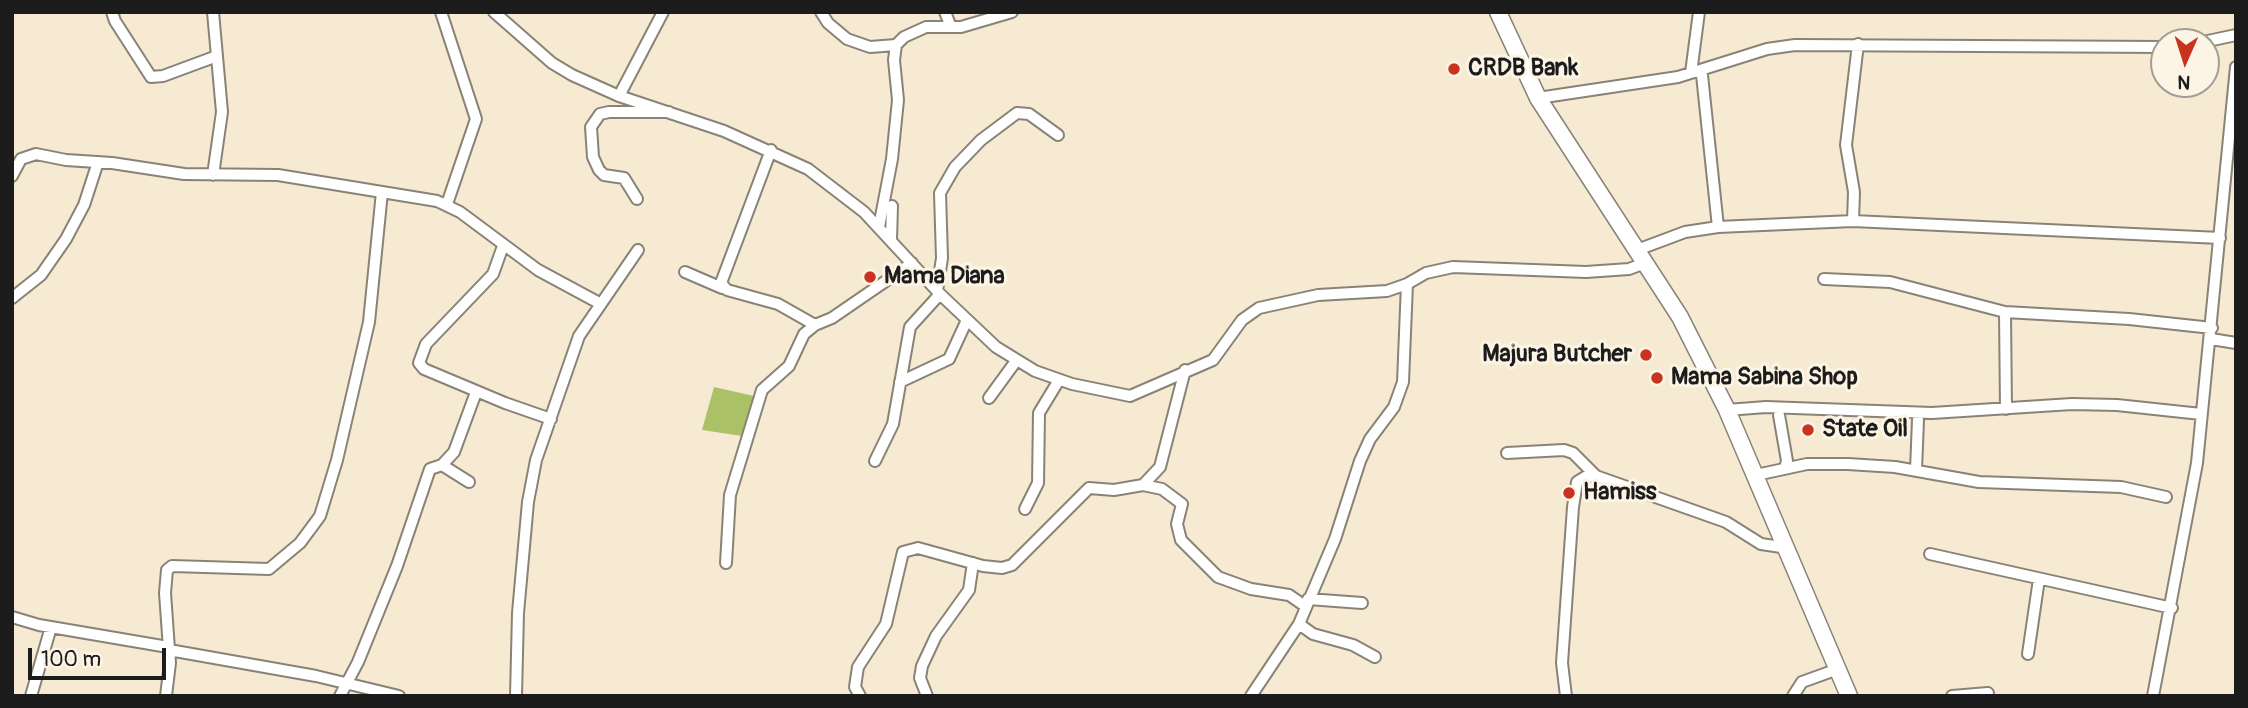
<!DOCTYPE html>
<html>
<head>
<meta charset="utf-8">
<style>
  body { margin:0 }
  #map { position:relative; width:2248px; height:708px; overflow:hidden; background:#f6ead2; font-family:Pangolin,sans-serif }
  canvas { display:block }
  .frame { position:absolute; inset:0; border:14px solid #1c1c1c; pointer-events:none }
  .north { position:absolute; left:2150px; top:28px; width:70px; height:70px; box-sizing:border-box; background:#fcf5e5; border:2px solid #a29e95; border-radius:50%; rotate:183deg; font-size:19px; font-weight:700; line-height:28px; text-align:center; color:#1c1c1c }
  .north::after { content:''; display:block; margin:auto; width:24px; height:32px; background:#c8321e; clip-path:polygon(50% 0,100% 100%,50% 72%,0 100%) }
  .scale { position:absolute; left:28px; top:648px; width:138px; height:32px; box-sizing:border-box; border:4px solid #1c1c1c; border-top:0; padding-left:9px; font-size:21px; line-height:24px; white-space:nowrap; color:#1c1c1c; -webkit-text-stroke:5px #fcf5e5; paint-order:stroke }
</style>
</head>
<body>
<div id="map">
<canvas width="2248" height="708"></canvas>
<div class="frame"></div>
<div class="north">N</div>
<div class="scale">100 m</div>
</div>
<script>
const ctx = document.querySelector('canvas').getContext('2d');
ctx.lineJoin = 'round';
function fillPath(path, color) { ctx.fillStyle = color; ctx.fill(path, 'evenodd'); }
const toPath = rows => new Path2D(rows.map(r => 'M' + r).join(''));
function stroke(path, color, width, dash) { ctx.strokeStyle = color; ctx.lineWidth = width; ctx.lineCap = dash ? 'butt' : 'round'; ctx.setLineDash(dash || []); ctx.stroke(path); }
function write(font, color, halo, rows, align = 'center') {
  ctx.font = font + ' Pangolin,sans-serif'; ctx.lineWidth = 6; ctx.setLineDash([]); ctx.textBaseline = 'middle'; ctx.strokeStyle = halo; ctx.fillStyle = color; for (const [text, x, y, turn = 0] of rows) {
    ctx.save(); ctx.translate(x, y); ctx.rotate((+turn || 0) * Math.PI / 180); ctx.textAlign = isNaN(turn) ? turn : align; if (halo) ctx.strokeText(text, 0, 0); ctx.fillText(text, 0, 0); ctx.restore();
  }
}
fillPath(toPath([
  [714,387,754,396,742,436,702,430]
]), '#abc165');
const minor = toPath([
  [112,12,115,21,151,77,163,76,217,56],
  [213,12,222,112,213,175],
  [441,12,476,119,447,204],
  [494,12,552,63,572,75,619,96,724,131,808,169,864,212,940,294,996,347,1035,371,1072,384,1130,396,1213,360,1242,320,1259,308,1318,295,1387,291,1407,284],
  [821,12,828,23,847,39,870,47,896,45],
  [945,12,951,27],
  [2203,42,2236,35],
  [1691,73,1699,12],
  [1702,75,1718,227],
  [619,96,663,12],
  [1538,98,1678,77,1767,49,1795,45,2164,47],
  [771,150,721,283,727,290,778,304,815,325],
  [12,176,21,159,36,154,66,160,112,163,184,174,278,175,437,201,460,212,538,270,601,304],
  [637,199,624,178,604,175,599,170,593,157,591,127,600,114,609,112,669,112],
  [1853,221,1854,192,1846,145,1858,44],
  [879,227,892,159,898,100,894,60,896,45,904,37,926,27,961,27,1012,12],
  [891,240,892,206],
  [503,246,493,274,426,344,419,363,424,369,505,403,551,419],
  [1637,250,1685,232,1718,227,1853,221,2220,238],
  [685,272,722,288],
  [1824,279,1890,282,2005,312,2129,319,2212,328],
  [937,291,942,258,940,193,955,167,981,140,1017,113,1029,114,1058,135],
  [12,298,41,275,66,239,84,205,98,162],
  [2005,312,2006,409],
  [2211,339,2236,343],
  [900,382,949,359,967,320],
  [989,398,1016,361],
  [1727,410,1766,407,1932,413,2072,404,2117,405,2201,414],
  [1779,415,1787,461,1785,468],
  [1507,453,1564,450,1573,453,1596,476],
  [875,461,893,424,910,327,940,294],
  [442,465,454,452,475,395],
  [1916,470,1918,420],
  [1756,475,1807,464,1848,464,1895,467,1979,482,2121,487,2166,497],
  [1143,485,1160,467,1185,370],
  [1025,509,1038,483,1039,413,1059,380],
  [1930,554,2172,608],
  [726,563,730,495,762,390,789,366,804,334,815,325,832,318,912,263],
  [1308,599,1362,603],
  [12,617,39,625,168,647],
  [1299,624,1313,634,1353,645,1375,657],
  [169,650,316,676,399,696],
  [2028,654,2039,579],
  [31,696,51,627],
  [166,696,170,663,165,593,167,570,172,566,269,569,300,543,320,516,337,460,369,322,382,192],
  [340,696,358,662,397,566,430,469,442,465,469,482],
  [516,696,518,613,528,502,536,460,579,336,638,250],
  [860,696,855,687,858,667,886,624,903,552,918,548,983,566,1002,568,1012,565,1089,488,1114,490,1143,485,1162,489,1182,504,1177,524,1181,540,1218,577,1251,589,1289,595,1305,606],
  [927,696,920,678,922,666,936,636,969,590,973,563],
  [1251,696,1299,624,1335,539,1360,461,1370,439,1394,407,1403,382,1407,284,1426,273,1453,267,1586,272,1629,269,1645,263],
  [1566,696,1562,663,1573,507,1577,482,1585,477,1596,476,1726,522,1761,544,1788,548],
  [1793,696,1802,682,1838,669],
  [1952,696,1988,693],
  [2153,696,2197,463,2236,67]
]);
const highway = toPath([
  [1498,12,1538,98,1680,317,1727,410,1849,696]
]);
stroke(minor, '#898377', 14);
stroke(highway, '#898377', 19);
stroke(minor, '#fff', 10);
stroke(highway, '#fff', 16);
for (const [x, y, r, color] of [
  [1454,69,7,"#c8321e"],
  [870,277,7,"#c8321e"],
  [1646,355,7,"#c8321e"],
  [1657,378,7,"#c8321e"],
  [1808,430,7,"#c8321e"],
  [1569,493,7,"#c8321e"]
]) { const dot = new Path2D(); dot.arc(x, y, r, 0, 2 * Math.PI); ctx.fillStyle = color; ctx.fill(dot); stroke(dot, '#fcf5e5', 2.5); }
write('bold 24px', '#1c1c1c', '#fcf5e5', [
  ["CRDB Bank",1468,69],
  ["Mama Diana",884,277],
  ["Majura Butcher",1632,355,"right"],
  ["Mama Sabina Shop",1671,378],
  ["State Oil",1822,430],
  ["Hamiss",1583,493]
], 'left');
</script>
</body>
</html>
